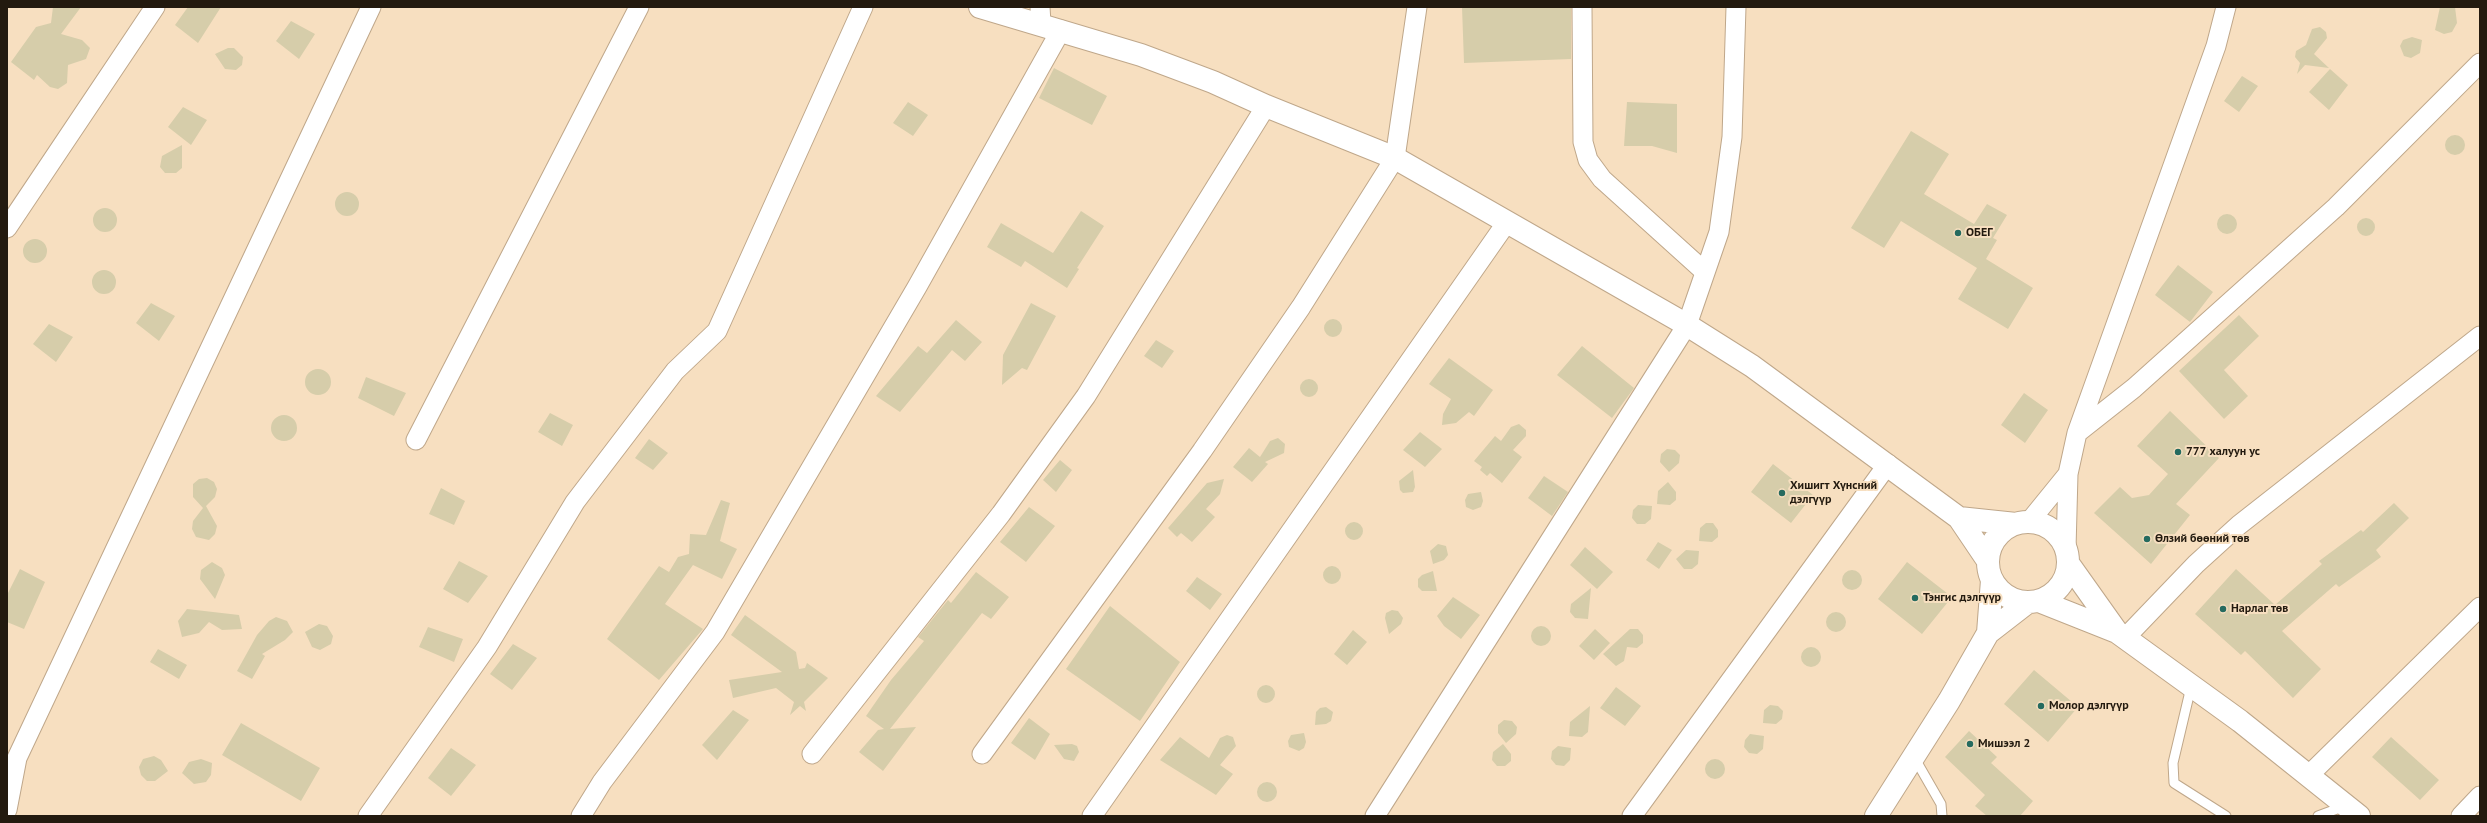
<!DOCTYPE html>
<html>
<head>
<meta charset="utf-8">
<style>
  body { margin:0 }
  #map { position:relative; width:2487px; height:823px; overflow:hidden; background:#f7dfc0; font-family:"PT Sans",sans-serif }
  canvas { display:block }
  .frame { position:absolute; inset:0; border:8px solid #231a0f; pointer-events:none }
</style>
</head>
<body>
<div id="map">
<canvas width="2487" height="823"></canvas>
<div class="frame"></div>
</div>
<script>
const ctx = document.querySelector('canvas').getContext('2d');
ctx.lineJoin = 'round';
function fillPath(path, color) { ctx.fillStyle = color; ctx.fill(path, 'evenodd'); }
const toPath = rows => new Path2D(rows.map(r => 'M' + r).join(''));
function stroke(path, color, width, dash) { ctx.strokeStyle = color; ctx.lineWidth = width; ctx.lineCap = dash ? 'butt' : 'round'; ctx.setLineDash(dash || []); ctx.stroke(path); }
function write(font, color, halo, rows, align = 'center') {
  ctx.font = font + ' "PT Sans",sans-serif'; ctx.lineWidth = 4; ctx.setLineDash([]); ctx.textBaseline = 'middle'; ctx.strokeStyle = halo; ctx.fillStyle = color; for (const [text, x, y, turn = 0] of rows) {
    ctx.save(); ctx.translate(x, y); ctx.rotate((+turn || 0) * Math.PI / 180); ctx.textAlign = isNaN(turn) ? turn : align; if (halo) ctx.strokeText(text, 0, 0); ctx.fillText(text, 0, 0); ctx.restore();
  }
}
fillPath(toPath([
  [53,7,81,7,61,34,82,40,90,48,86,59,68,65,67,83,58,89,50,87,37,75,34,80,11,62,36,27,51,23],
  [188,7,221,7,198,43,175,25],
  [1462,7,1571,8,1571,59,1464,63],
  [2440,7,2455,7,2457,23,2452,32,2444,34,2435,30],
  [291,21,315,34,299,59,276,41],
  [2320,27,2326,32,2327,38,2314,54,2329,68,2305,65,2297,74,2300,63,2295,57,2296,51,2306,45,2312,29],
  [2412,37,2422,40,2420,53,2411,58,2404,56,2400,46,2403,40],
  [228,48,234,48,243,57,242,65,236,70,225,69,215,54],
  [1054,68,1107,96,1092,125,1039,98],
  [2330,69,2348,85,2329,110,2309,92],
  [2242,76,2258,86,2239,112,2224,101],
  [908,102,928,115,913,136,893,123],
  [1627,102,1677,104,1677,153,1652,146,1624,146],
  [183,107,207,120,191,145,168,127],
  [1911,131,1949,154,1924,194,1974,224,1987,204,2007,215,1993,238,1997,240,1986,259,2033,288,2008,329,1958,299,1977,268,1901,221,1884,248,1851,228],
  '2445 145a10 10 0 1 1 20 0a10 10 0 1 1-20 0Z',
  [182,145,182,168,176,173,165,173,160,167,162,156],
  '335 204a12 12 0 1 1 24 0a12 12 0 1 1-24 0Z',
  '93 220a12 12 0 1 1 24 0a12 12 0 1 1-24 0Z',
  [1081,211,1104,226,1077,268,1079,269,1067,288,1025,261,1021,267,987,247,1001,223,1053,253],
  '2217 224a10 10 0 1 1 20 0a10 10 0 1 1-20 0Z',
  '2357 227a9 9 0 1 1 18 0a9 9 0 1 1-18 0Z',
  '23 251a12 12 0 1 1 24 0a12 12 0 1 1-24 0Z',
  [2178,265,2213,292,2190,322,2155,295],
  '92 282a12 12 0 1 1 24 0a12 12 0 1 1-24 0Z',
  [151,303,175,316,159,341,136,323],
  [1031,303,1056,316,1027,370,1022,368,1002,385,1003,355],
  [2239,315,2259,336,2224,370,2248,396,2224,419,2179,371],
  '1324 328a9 9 0 1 1 18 0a9 9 0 1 1-18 0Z',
  [956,320,982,342,965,361,952,350,900,412,876,396,918,346,927,353],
  [49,324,73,337,56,362,33,344],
  [1156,340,1174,351,1162,368,1144,356],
  [1582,346,1634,388,1612,418,1557,375],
  [1449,358,1493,390,1474,416,1469,412,1456,423,1442,425,1443,414,1451,399,1429,384],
  '305 382a13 13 0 1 1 26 0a13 13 0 1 1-26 0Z',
  [366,377,406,393,394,416,358,398],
  '1300 388a9 9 0 1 1 18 0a9 9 0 1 1-18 0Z',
  [2024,393,2048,410,2025,443,2001,425],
  [2170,411,2219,458,2176,504,2190,515,2151,564,2094,513,2120,487,2132,498,2149,495,2168,474,2137,446],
  [550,413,573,425,562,446,538,432],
  '271 428a13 13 0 1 1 26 0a13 13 0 1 1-26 0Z',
  [1519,424,1526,430,1526,436,1513,450,1522,457,1502,483,1490,473,1487,476,1480,470,1482,467,1474,461,1495,436,1501,441,1511,427],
  [1420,432,1442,449,1425,467,1403,450],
  [1278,438,1285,444,1284,453,1265,462,1268,464,1252,482,1233,467,1249,448,1260,457,1270,441],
  [649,439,668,453,653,470,635,458],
  [1667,449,1675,450,1680,455,1679,463,1669,472,1660,462,1661,454],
  [1060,460,1072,470,1056,492,1043,480],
  [1773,464,1813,495,1791,523,1751,492],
  [1413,470,1415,487,1413,492,1403,493,1400,490,1399,481],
  [1544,476,1568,492,1552,516,1528,498],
  [207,478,214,482,217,489,215,497,206,506,217,526,215,534,209,540,196,537,192,529,193,521,203,508,193,497,193,484,199,479],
  [1224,479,1220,494,1206,509,1215,517,1192,542,1181,533,1177,537,1168,528,1207,483],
  [1668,482,1676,492,1676,500,1670,505,1657,504,1658,491],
  [441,488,465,501,454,525,429,514],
  [1481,492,1483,501,1481,507,1473,510,1466,507,1465,500,1468,494],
  [721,500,730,503,720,541,737,549,722,579,693,565,665,604,703,629,659,680,607,639,659,566,669,572,678,557,689,554,690,534,706,535],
  [2394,503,2409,518,2376,550,2381,557,2339,587,2336,584,2282,631,2321,669,2293,698,2245,651,2241,655,2195,614,2236,569,2275,605,2322,564,2319,561,2361,530,2363,532],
  [1638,505,1652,506,1651,519,1645,524,1637,524,1632,518,1633,510],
  [1029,507,1055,526,1026,562,1000,542],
  '1345 531a9 9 0 1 1 18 0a9 9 0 1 1-18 0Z',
  [1706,523,1713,523,1718,530,1718,537,1712,542,1699,541,1700,528],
  [1658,542,1672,550,1659,569,1646,560],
  [1438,544,1446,546,1448,555,1444,560,1433,564,1430,551],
  [1585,547,1613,572,1597,589,1570,565],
  [1686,550,1699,551,1698,564,1692,569,1684,569,1676,559],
  [459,561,488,576,468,603,443,589],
  [212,562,222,568,225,575,215,599,200,579,201,570],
  [1907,562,1952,597,1922,634,1878,599],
  '1323 575a9 9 0 1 1 18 0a9 9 0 1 1-18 0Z',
  [20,569,45,582,24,629,7,622,7,595],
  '1842 580a10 10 0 1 1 20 0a10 10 0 1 1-20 0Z',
  [1433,571,1437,591,1422,591,1418,587,1418,579,1422,575],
  [976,572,1009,597,991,619,982,613,890,729,916,727,883,771,859,752,878,730,884,729,866,716,891,680,924,641,918,637,948,600,951,603],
  [1197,577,1222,594,1210,610,1186,591],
  [1591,588,1588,619,1575,618,1570,612,1571,604],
  [1453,597,1480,615,1461,639,1444,626,1437,616],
  [1110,606,1180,662,1140,721,1066,669],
  [187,609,239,615,242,629,222,630,209,622,199,633,182,637,178,621],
  [1392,610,1398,611,1403,618,1401,624,1389,634,1385,618,1386,613],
  '1826 622a10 10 0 1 1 20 0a10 10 0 1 1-20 0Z',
  [745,615,796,652,799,669,805,668,807,663,828,678,804,702,806,711,800,706,790,715,794,702,776,688,733,698,729,680,782,672,731,635],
  [276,617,287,621,293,632,285,640,262,654,265,656,252,679,237,671,257,635,269,621],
  [319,624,327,626,333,636,331,644,320,650,312,647,305,632],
  '1531 636a10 10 0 1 1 20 0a10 10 0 1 1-20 0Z',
  [428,627,463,639,454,662,419,647],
  [1595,629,1610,643,1594,660,1579,646],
  [1630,629,1638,629,1643,635,1643,643,1637,648,1627,647,1624,661,1616,666,1603,654],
  [1353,630,1367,642,1347,665,1334,654],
  [513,644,537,658,512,690,490,674],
  '1801 657a10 10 0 1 1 20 0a10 10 0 1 1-20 0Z',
  [158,649,187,665,179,679,150,662],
  [2034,670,2078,707,2048,742,2004,704],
  '1257 694a9 9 0 1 1 18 0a9 9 0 1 1-18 0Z',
  [1616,687,1641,706,1625,726,1600,708],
  [1770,705,1778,706,1783,711,1782,719,1776,724,1763,723,1764,710],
  [1590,706,1588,732,1582,737,1569,736,1570,722],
  [1326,707,1333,712,1331,721,1326,724,1315,725,1316,712,1320,708],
  [733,710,749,720,717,760,702,745],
  [1029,718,1050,734,1035,760,1011,743],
  [1504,720,1512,721,1517,727,1516,734,1506,743,1498,733,1498,725],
  [241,723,320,768,301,801,222,755],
  [1969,731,1997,757,1991,763,2033,801,2020,816,1987,816,1975,806,1985,795,1945,757],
  [1304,733,1306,742,1304,748,1299,751,1289,747,1288,741,1291,735],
  [1750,734,1764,736,1763,749,1757,754,1749,753,1744,747,1745,740],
  [1227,735,1233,737,1236,746,1220,765,1233,774,1216,795,1160,760,1180,737,1209,758,1220,738],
  [2391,737,2439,780,2420,800,2372,757],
  [1072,744,1077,746,1079,752,1074,761,1064,759,1054,745],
  [1503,744,1511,754,1511,761,1505,766,1497,766,1492,760,1493,752],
  [1558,746,1571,748,1570,760,1564,766,1556,765,1551,759,1552,751],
  [451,748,476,765,451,796,428,778],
  [154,756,161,760,168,771,155,781,147,781,141,775,139,767,143,759],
  [201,759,212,763,211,775,206,782,194,784,182,773,189,762],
  '1705 769a10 10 0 1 1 20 0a10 10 0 1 1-20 0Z',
  '1257 792a10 10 0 1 1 20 0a10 10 0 1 1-20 0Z'
]), '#d6cdaa');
const lane = toPath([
  [2191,687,2173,763,2174,783,2226,816],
  [1914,757,1941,804,1942,816],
  [2318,816,2345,806]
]);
const street = toPath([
  [1040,7,1041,23],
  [1582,7,1583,142,1588,160,1602,179,1705,272],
  [7,228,155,7],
  [2077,433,2134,388,2336,207,2480,63],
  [416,440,639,7],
  [2029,522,2068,474],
  [2066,549,2068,474,2077,433,2216,46,2226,7],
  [2125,638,2196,564,2239,525,2480,336],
  [812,754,1001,514,1086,396,1266,106],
  [982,754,1202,451,1301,307,1395,158,1417,7],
  [2308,776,2480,607],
  [7,810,17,758,371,7],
  [368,816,487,647,575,502,675,371,717,331,863,7],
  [581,816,602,782,715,632,917,287,1061,30],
  [1092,816,1507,222],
  [1375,816,1687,325,1719,232,1732,137,1736,7],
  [1632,816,1888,464],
  [2461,816,2480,796]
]);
const secondary = toPath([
  [980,7,1141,55,1213,82,1266,106,1395,158,1687,325,1752,366,1959,518,1988,561],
  [1959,518,2016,524],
  '1988 562a40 40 0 1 1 80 0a40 40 0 1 1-80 0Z',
  [2068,563,2117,632],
  [2039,601,2117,632,2240,721,2359,816],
  [1988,633,1992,580],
  [1876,816,1949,701,1988,633,2028,602]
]);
stroke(lane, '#bfa78a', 11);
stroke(street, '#bfa78a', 21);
stroke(secondary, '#bfa78a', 24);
stroke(lane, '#fff', 9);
stroke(street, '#fff', 19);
stroke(secondary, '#fff', 22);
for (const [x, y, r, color] of [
  [1958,233,4,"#256b5f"],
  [2178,452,4,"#256b5f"],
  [1782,493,4,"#256b5f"],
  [2147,539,4,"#256b5f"],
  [1915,598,4,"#256b5f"],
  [2223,609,4,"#256b5f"],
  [2041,706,4,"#256b5f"],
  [1970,744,4,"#256b5f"]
]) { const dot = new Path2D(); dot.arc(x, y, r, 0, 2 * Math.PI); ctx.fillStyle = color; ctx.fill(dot); stroke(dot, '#f7dfc0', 1.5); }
write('bold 12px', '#231a0f', '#f7dfc0', [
  ["ОБЕГ",1966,233],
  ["777 халуун ус",2186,452],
  ["Хишигт Хүнсний",1790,486],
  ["дэлгүүр",1790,500],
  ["Өлзий бөөний төв",2155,539],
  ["Тэнгис дэлгүүр",1923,598],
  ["Нарлаг төв",2231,609],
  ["Молор дэлгүүр",2049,706],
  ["Мишээл 2",1978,744]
], 'left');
</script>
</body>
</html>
